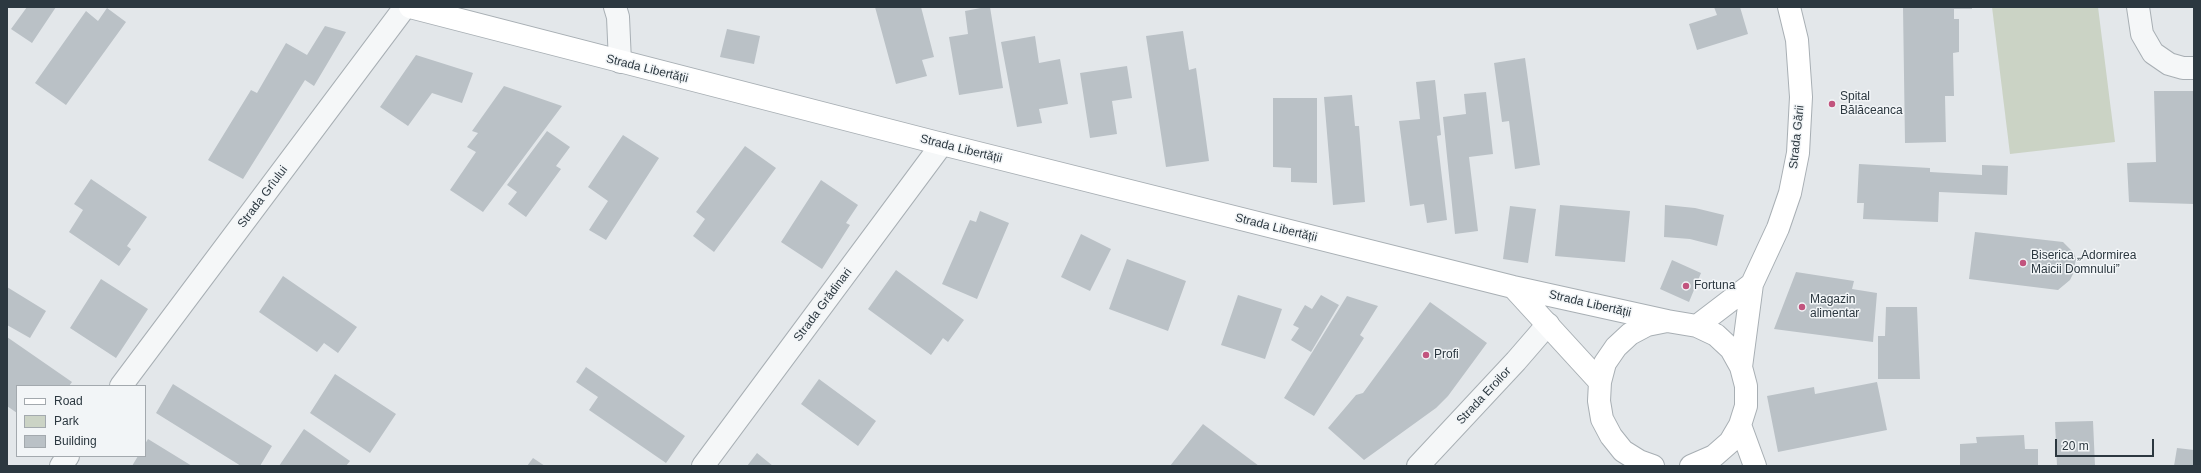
<!DOCTYPE html>
<html>
<head>
<meta charset="utf-8">
<style>
  body { margin:0 }
  #map { position:relative; width:2201px; height:473px; overflow:hidden; background:#e3e7ea; font-family:Arial,sans-serif }
  canvas { display:block }
  .frame { position:absolute; inset:0; border:8px solid #2c3840; pointer-events:none }
  .legend { position:absolute; left:16px; top:385px; width:130px; height:72px; box-sizing:border-box; background:#f2f5f7; border:1px solid #a3a9ae; margin:0; padding:5px 7px; list-style:none; font-size:12px; color:#2c3840 }
  .legend li { display:flex; align-items:center; gap:8px; height:20px }
  .legend b { width:20px; border:1px solid #a3a9ae }
  .scale { position:absolute; left:2055px; top:439px; width:99px; height:18px; box-sizing:border-box; border:2px solid #2c3840; border-top:0; padding-left:5px; font-size:12px; line-height:14px; white-space:nowrap; color:#2c3840; -webkit-text-stroke:3px #f2f5f7; paint-order:stroke }
</style>
</head>
<body>
<div id="map">
<canvas width="2201" height="473"></canvas>
<div class="frame"></div>
<ul class="legend">
<li><b style="height:5px;background:#fff"></b>Road</li>
<li><b style="height:11px;background:#cbd3c5"></b>Park</li>
<li><b style="height:11px;background:#bac1c6"></b>Building</li>
</ul>
<div class="scale">20 m</div>
</div>
<script>
const ctx = document.querySelector('canvas').getContext('2d');
ctx.lineJoin = 'round';
function fillPath(path, color) { ctx.fillStyle = color; ctx.fill(path, 'evenodd'); }
const toPath = rows => new Path2D(rows.map(r => 'M' + r).join(''));
function stroke(path, color, width, dash) { ctx.strokeStyle = color; ctx.lineWidth = width; ctx.lineCap = dash ? 'butt' : 'round'; ctx.setLineDash(dash || []); ctx.stroke(path); }
function write(font, color, halo, rows, align = 'center') {
  ctx.font = font + ' Arial,sans-serif'; ctx.lineWidth = 3; ctx.setLineDash([]); ctx.textBaseline = 'middle'; ctx.strokeStyle = halo; ctx.fillStyle = color; for (const [text, x, y, turn = 0] of rows) {
    ctx.save(); ctx.translate(x, y); ctx.rotate((+turn || 0) * Math.PI / 180); ctx.textAlign = isNaN(turn) ? turn : align; if (halo) ctx.strokeText(text, 0, 0); ctx.fillText(text, 0, 0); ctx.restore();
  }
}
fillPath(toPath([
  [1992,7,2098,7,2115,142,2010,154]
]), '#cbd3c5');
fillPath(toPath([
  [27,7,56,7,32,43,11,29],
  [875,7,921,7,934,57,922,60,927,76,896,84],
  [986,7,990,7,1003,88,959,95,949,37,968,34,965,11],
  [1714,7,1740,7,1748,34,1697,50,1689,24,1717,15],
  [1903,7,1972,7,1972,9,1954,9,1954,19,1959,19,1959,52,1953,53,1954,96,1945,96,1946,142,1905,143],
  [107,8,126,22,66,105,35,83,86,11,98,21],
  [325,26,346,32,314,86,305,80,243,179,208,160,251,90,257,93,286,43,307,55],
  [727,29,760,36,754,64,720,57],
  [1183,31,1189,70,1196,68,1209,161,1166,167,1146,36],
  [1035,36,1039,63,1060,59,1068,104,1039,109,1042,123,1017,127,1001,42],
  [416,55,473,73,462,103,432,93,408,126,380,107],
  [1525,58,1540,165,1515,169,1509,121,1502,122,1494,63],
  [1127,66,1132,98,1112,101,1117,134,1090,138,1080,73],
  [1435,80,1441,135,1437,136,1447,220,1427,223,1424,204,1410,206,1399,121,1420,119,1416,82],
  [504,86,562,106,483,212,450,190,476,152,467,147,478,133,472,131],
  [2154,91,2194,91,2194,204,2129,202,2127,163,2156,162],
  [1486,92,1493,154,1469,157,1478,231,1455,234,1443,117,1466,114,1464,94],
  [1352,95,1355,126,1359,126,1365,202,1333,205,1324,97],
  [1273,98,1317,98,1317,183,1291,182,1291,168,1273,167],
  [547,131,570,147,556,166,561,169,526,217,508,204,517,192,507,185],
  [623,135,659,158,606,240,589,230,608,201,588,187],
  [745,146,776,168,714,252,693,236,705,219,696,212],
  [1859,164,1930,168,1930,172,1982,175,1982,165,2008,166,2007,195,1939,192,1938,222,1863,219,1864,203,1857,203],
  [91,179,147,217,127,246,131,249,119,266,69,232,83,210,74,204],
  [821,180,858,205,846,223,850,225,822,269,781,242],
  [1560,205,1630,211,1625,262,1555,256],
  [1665,205,1695,208,1724,215,1717,246,1690,239,1664,237],
  [1510,206,1536,209,1528,263,1503,259],
  [980,211,1009,223,977,299,942,284,970,220,976,222],
  [1975,232,2063,242,2074,253,2076,259,2073,274,2070,280,2058,290,1969,279],
  [1081,234,1111,249,1090,291,1061,277],
  [1127,259,1186,281,1168,331,1109,309],
  [1672,260,1701,273,1689,302,1660,289],
  [896,270,964,320,948,342,943,338,931,355,868,309],
  [1796,272,1854,281,1852,289,1877,293,1873,342,1774,329],
  [283,276,357,327,338,353,324,343,317,352,259,312],
  [101,279,148,309,116,358,70,328],
  [7,287,46,311,30,338,7,325],
  [1238,295,1282,309,1265,359,1221,345],
  [1321,295,1339,305,1311,352,1291,340,1299,328,1293,325,1305,305,1312,309],
  [1347,296,1378,306,1360,335,1364,338,1314,416,1284,398],
  [1430,302,1487,343,1448,396,1436,408,1364,460,1328,428,1356,395,1363,393],
  [1886,307,1917,307,1920,379,1878,379,1878,336,1885,336],
  [7,337,72,382,69,386,17,386,17,413,7,406],
  [586,367,685,436,666,463,589,410,598,397,576,382],
  [335,374,396,414,370,453,310,413],
  [819,379,876,421,858,446,801,404],
  [1877,382,1887,430,1778,452,1767,396,1814,387,1815,394],
  [173,384,272,446,260,466,241,466,156,413],
  [2093,421,2095,466,2057,466,2055,422],
  [1203,424,1259,466,1170,466],
  [304,429,350,461,346,466,279,466],
  [2024,435,2025,449,2038,449,2038,466,1960,466,1960,444,1977,443,1976,437],
  [148,439,192,466,132,466,138,456,145,456,145,444],
  [2177,448,2194,450,2194,466,2174,466],
  [757,453,773,466,747,466],
  [533,458,545,466,527,466]
]), '#bac1c6');
const street = toPath([
  [615,7,618,17,620,62],
  [2138,7,2142,34,2153,53,2169,64,2183,68,2194,68],
  [121,386,405,7],
  [61,466,68,456],
  [703,466,942,144],
  [1418,466,1516,361,1548,324]
]);
const secondary = toPath([
  [410,7,942,144,1513,287,1667,321],
  [1513,287,1600,382],
  [1697,326,1752,284],
  [1741,367,1752,284,1778,228,1790,193,1798,153,1801,97,1797,40,1789,7],
  [1740,425,1755,466],
  [1653,466,1639,461,1623,451,1611,436,1602,419,1599,401,1600,382,1605,363,1616,347,1630,334,1647,325,1667,321,1697,326,1716,335,1731,349,1741,367,1746,386,1746,406,1740,425,1730,442,1714,456,1691,466]
]);
stroke(street, '#a8afb4', 24);
stroke(secondary, '#a8afb4', 24);
stroke(street, '#f5f7f8', 22);
stroke(secondary, '#fff', 22);
for (const [x, y, r, color] of [
  [1832,104,4,"#c2547e"],
  [2023,263,4,"#c2547e"],
  [1686,286,4,"#c2547e"],
  [1802,307,4,"#c2547e"],
  [1426,355,4,"#c2547e"]
]) { const dot = new Path2D(); dot.arc(x, y, r, 0, 2 * Math.PI); ctx.fillStyle = color; ctx.fill(dot); stroke(dot, '#f2f5f7', 1.5); }
write('12px', '#2c3840', '#f2f5f7', [
  ["Strada Libertății",647,69,14],
  ["Strada Gării",1797,137,-84],
  ["Strada Libertății",961,149,14],
  ["Strada Grîului",263,197,-53],
  ["Strada Libertății",1276,228,14],
  ["Strada Libertății",1590,304,13],
  ["Strada Grădinari",823,305,-53],
  ["Strada Eroilor",1484,396,-47]
]);
write('12px', '#2c3840', '#f2f5f7', [
  ["Spital",1840,97],
  ["Bălăceanca",1840,111],
  ["Biserica „Adormirea",2031,256],
  ["Maicii Domnului”",2031,270],
  ["Fortuna",1694,286],
  ["Magazin",1810,300],
  ["alimentar",1810,314],
  ["Profi",1434,355]
], 'left');
</script>
</body>
</html>
